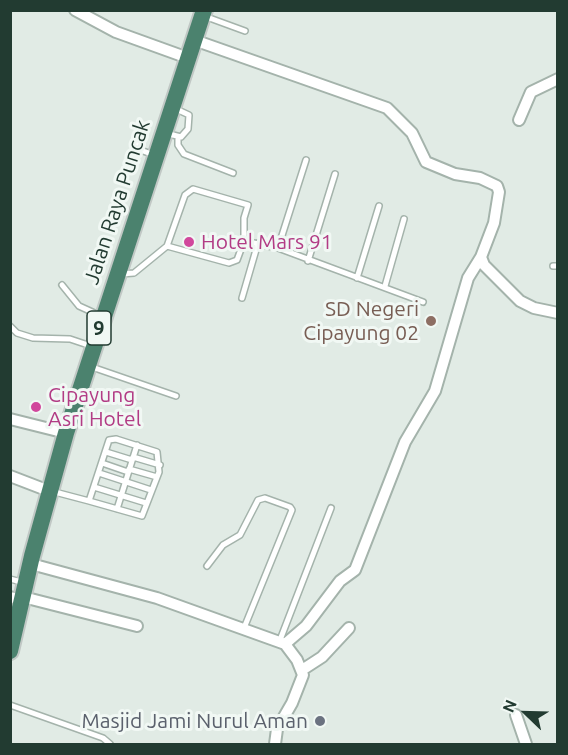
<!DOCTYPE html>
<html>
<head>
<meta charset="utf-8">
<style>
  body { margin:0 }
  #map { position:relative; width:568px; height:755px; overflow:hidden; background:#e1ebe5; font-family:Ubuntu,sans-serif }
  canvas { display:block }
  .frame { position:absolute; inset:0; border:12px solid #223b31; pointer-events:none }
  .north { position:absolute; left:496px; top:683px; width:60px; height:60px; -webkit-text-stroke:4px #f1f8f4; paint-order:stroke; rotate:293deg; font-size:16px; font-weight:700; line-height:24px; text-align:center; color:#223b31 }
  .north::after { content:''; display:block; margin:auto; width:21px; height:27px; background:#223b31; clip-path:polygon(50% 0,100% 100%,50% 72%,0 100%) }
</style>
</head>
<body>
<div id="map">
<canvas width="568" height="755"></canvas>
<div class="frame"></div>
<div class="north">N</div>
</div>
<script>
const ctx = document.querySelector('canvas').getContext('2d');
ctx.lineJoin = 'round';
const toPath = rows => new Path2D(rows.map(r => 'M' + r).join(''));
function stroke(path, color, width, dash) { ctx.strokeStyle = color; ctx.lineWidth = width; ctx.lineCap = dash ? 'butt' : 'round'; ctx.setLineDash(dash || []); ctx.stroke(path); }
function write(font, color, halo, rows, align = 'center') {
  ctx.font = font + ' Ubuntu,sans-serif'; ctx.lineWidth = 6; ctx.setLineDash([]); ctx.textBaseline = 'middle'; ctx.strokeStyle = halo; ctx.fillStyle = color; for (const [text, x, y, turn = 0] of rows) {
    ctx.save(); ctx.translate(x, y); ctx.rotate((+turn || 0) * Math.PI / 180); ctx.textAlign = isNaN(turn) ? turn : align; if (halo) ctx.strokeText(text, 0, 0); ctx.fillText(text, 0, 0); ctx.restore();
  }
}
const service = toPath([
  [204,16,245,31],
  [142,128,135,148,154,155],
  [165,133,181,137,188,129,189,115,174,108],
  [178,137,178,145,184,154,233,173],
  [167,246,185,195,193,189,248,205,244,218,244,241],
  [278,248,306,160],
  [308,261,335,174],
  [553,266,558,266],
  [121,274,134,273,167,246,229,263,237,260,244,241,278,248,423,302],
  [357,278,379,206],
  [62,285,79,306,101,316],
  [385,286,404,219],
  [242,298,258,243],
  [10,326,17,333,33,338,70,339,91,346],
  [89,366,176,396],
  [116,439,157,452,159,472,142,516,89,501,109,440,116,439],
  [106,452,132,460],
  [133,457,160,465],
  [102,463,128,472],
  [129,469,157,477],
  [99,473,151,490],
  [94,487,146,503],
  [51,491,89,501],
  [117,509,137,445],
  [207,566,223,545,240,535,258,500,265,498,290,507,292,510,244,628],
  [10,579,25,583],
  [280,640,331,508],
  [10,705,103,738,110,744]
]);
const minor = toPath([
  [75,10,116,32,188,58],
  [194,40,387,108,412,133,426,162,455,174,480,178,497,186,499,192,494,223,481,257,484,265,520,301,534,308,558,313],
  [519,120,531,92,558,79],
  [10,419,66,433],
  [10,476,49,491],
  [31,564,157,598,285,644,297,660,303,675,292,703,277,729,275,744],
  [10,597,22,600],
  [23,597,137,626],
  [285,644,306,626,340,581,355,570,405,442,435,391,468,278,481,257],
  [302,670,322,657,349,628],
  [516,715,526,744]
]);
const trunk = toPath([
  [10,651,32,556,66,433,204,10]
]);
stroke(service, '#a4b3ab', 8);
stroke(minor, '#a4b3ab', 14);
stroke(trunk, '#c1c8c5', 20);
stroke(service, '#fff', 5);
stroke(minor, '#fff', 10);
stroke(trunk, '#4b826e', 16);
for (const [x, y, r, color] of [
  [189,242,6,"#d1479c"],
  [431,321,6,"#8d6e63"],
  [36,407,6,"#d1479c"],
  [320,721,6,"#6b7280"]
]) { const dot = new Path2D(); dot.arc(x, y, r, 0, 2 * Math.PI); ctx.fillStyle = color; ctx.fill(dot); stroke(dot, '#f1f8f4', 2); }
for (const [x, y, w] of [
  [99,328,24]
]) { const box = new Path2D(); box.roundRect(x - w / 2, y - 17, w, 34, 4.5); ctx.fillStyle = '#f1f8f4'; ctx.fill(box); stroke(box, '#223b31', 1.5); }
write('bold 20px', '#223b31', null, [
  ["9",99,328]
]);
write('21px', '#223b31', '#f1f8f4', [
  ["Jalan Raya Puncak",117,202,-72]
]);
write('21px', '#b23c85', '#f1f8f4', [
  ["Hotel Mars 91",201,242],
  ["Cipayung",48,395],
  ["Asri Hotel",48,419]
], 'left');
write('21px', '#785e54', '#f1f8f4', [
  ["SD Negeri",419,309],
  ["Cipayung 02",419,333]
], 'right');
write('21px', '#5b616d', '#f1f8f4', [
  ["Masjid Jami Nurul Aman",308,721]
], 'right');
</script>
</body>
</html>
